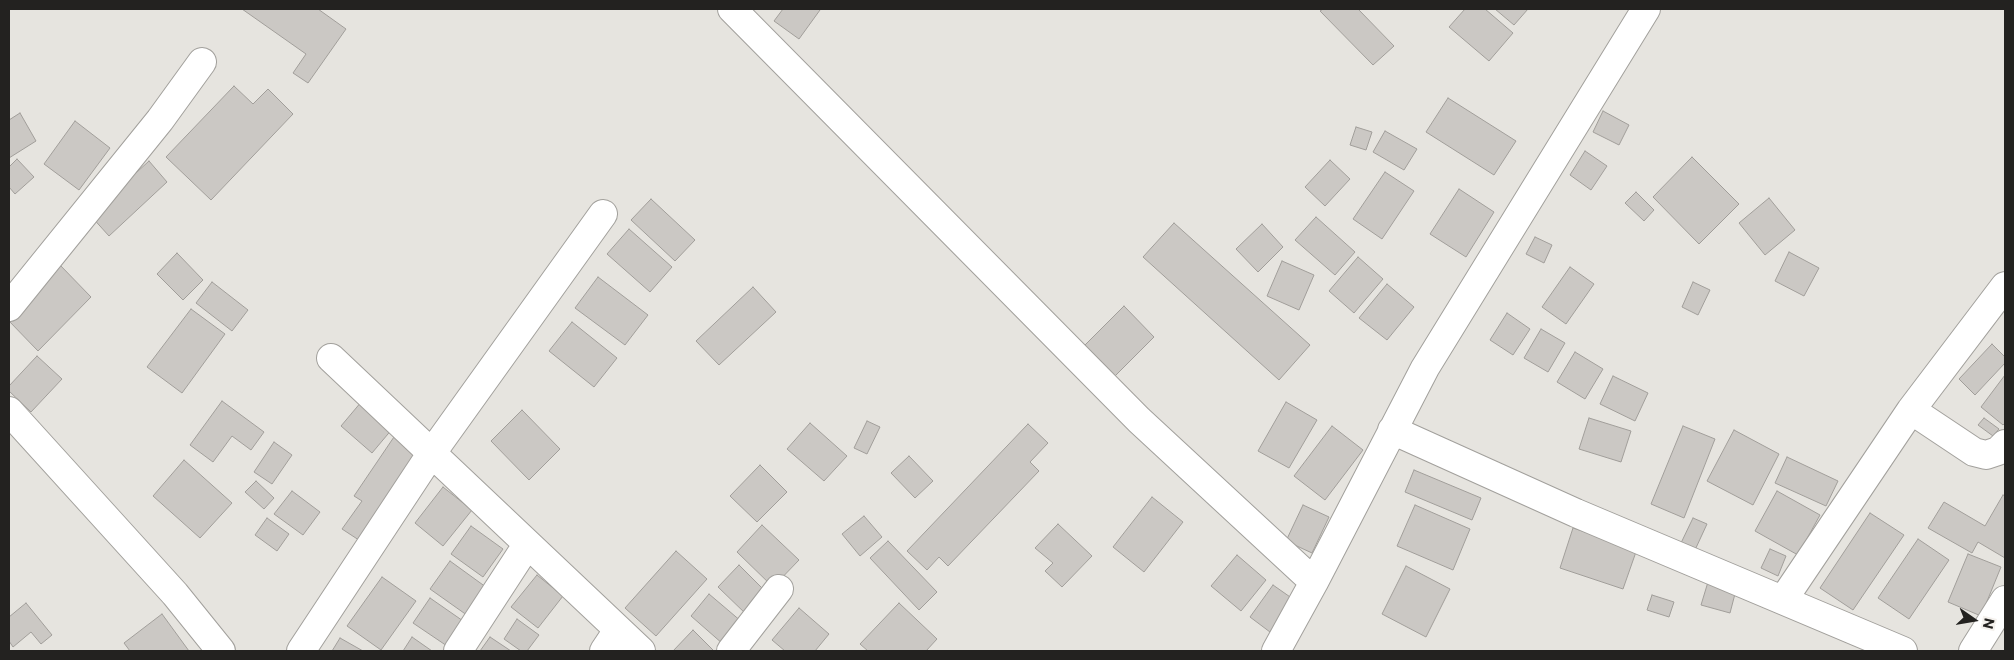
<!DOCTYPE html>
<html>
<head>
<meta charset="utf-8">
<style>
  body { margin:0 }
  #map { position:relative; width:2014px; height:660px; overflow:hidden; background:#e6e4df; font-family:Commissioner,sans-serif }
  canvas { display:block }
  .frame { position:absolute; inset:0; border:10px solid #232220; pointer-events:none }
  .north { position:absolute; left:1949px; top:595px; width:50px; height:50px; -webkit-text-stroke:4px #f4f1ed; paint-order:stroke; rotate:103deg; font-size:14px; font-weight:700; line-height:20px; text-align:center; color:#232220 }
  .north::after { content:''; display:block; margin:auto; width:18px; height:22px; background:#232220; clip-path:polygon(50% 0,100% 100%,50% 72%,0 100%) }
</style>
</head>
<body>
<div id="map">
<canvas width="2014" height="660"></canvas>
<div class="frame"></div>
<div class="north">N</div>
</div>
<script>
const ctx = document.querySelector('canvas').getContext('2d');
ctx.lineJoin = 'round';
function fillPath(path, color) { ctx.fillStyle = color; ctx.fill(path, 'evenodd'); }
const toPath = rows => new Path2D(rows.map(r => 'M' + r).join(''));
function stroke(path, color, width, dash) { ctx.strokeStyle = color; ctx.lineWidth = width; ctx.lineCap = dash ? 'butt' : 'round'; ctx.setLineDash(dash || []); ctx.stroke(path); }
const building = toPath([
  [242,9,318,9,346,29,308,83,293,73,306,54,242,9],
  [783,9,818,9,820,10,799,39,774,21,783,9],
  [1323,9,1358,9,1394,46,1373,65,1320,11,1323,9],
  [1465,9,1485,9,1513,33,1489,61,1449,27,1465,9],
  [1495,9,1528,9,1514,25,1495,9],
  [234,86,253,104,268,89,293,114,211,200,166,157,234,86],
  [1448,98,1516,141,1494,175,1426,132,1448,98],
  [1603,111,1629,125,1619,145,1593,132,1603,111],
  [20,113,36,141,9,158,9,120,20,113],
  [75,121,110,148,79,190,44,164,75,121],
  [1356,127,1372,132,1366,150,1350,145,1356,127],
  [1385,131,1417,149,1404,170,1373,152,1385,131],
  [1585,151,1607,166,1591,190,1570,175,1585,151],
  [1692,157,1739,204,1699,244,1653,197,1692,157],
  [17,159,34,177,15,194,9,187,9,167,17,159],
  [1330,160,1350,179,1325,206,1305,187,1330,160],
  [149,161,167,182,109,236,90,215,149,161],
  [1385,172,1414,191,1382,239,1353,219,1385,172],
  [1459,189,1494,212,1466,257,1430,234,1459,189],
  [1636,192,1654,210,1644,221,1625,203,1636,192],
  [1769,198,1795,230,1765,255,1739,223,1769,198],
  [651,199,695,240,675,261,631,220,651,199],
  [1316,217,1355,252,1335,275,1295,240,1316,217],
  [1174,223,1310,345,1279,380,1143,257,1174,223],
  [1262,224,1283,247,1258,272,1236,249,1262,224],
  [629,229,672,267,650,292,607,254,629,229],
  [1535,237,1552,245,1544,263,1526,254,1535,237],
  [1789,252,1819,268,1804,296,1775,281,1789,252],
  [177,253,203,280,183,300,157,274,177,253],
  [1358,257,1383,279,1354,313,1329,291,1358,257],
  [1282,261,1314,275,1299,310,1267,296,1282,261],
  [59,264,91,297,38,351,9,321,9,314,59,264],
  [1570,267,1594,284,1566,324,1542,307,1570,267],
  [598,277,648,315,625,345,575,308,598,277],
  [212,282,248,310,232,331,196,303,212,282],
  [1693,282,1710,290,1698,315,1682,307,1693,282],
  [1387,284,1414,307,1387,340,1359,318,1387,284],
  [753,287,776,312,719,365,696,341,753,287],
  [1124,306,1154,337,1115,376,1085,345,1124,306],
  [191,309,225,334,182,393,147,367,191,309],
  [1507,313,1530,329,1513,355,1490,340,1507,313],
  [572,322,617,358,594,387,549,351,572,322],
  [1541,329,1565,343,1548,372,1524,358,1541,329],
  [1992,344,2005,357,2005,363,1975,395,1959,379,1992,344],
  [1575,352,1603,369,1585,399,1557,382,1575,352],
  [37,356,62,379,31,412,9,391,9,386,37,356],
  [2005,375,2005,423,2003,425,1981,407,2005,375],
  [1613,376,1648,393,1635,421,1600,404,1613,376],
  [222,401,264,432,251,450,232,436,213,462,190,445,222,401],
  [362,401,393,428,372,453,341,426,362,401],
  [1286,402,1317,420,1289,468,1258,451,1286,402],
  [522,410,560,449,529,480,491,441,522,410],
  [1589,418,1631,431,1621,462,1579,449,1589,418],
  [1984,418,1999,429,1993,436,1978,425,1984,418],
  [867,421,880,427,867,454,854,448,867,421],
  [810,423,847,456,824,481,787,449,810,423],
  [1028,424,1048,443,1030,462,1039,471,948,566,939,557,927,570,907,551,1028,424],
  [1332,426,1363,450,1325,500,1294,476,1332,426],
  [1683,426,1715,439,1684,518,1651,504,1683,426],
  [1734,430,1779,454,1753,505,1707,481,1734,430],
  [396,434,429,457,368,546,342,529,362,501,354,496,396,434],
  [274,442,292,455,272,484,254,472,274,442],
  [909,456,933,481,915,498,891,473,909,456],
  [1787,457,1838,481,1826,506,1775,483,1787,457],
  [184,460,232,503,200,538,153,496,184,460],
  [760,465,787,492,757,522,730,496,760,465],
  [1414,470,1481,498,1472,520,1405,492,1414,470],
  [256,481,274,498,264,509,245,492,256,481],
  [443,487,472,510,443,546,415,523,443,487],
  [292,491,320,512,303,535,274,514,292,491],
  [1777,491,1820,515,1798,555,1755,531,1777,491],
  [2003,495,2005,496,2005,558,1978,542,1972,553,1928,528,1944,502,1985,526,2003,495],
  [1152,497,1183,522,1144,572,1113,547,1152,497],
  [1303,505,1329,517,1312,553,1286,541,1303,505],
  [1415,505,1470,529,1453,570,1397,546,1415,505],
  [1870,513,1904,535,1853,610,1820,588,1870,513],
  [864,516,882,537,860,556,842,534,864,516],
  [267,518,289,534,277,551,255,535,267,518],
  [1693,518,1707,524,1695,550,1681,543,1693,518],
  [1058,524,1092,556,1062,587,1045,571,1053,563,1035,548,1058,524],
  [762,525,799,560,773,587,737,552,762,525],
  [471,526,503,549,483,577,451,554,471,526],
  [1573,528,1637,549,1623,589,1560,568,1573,528],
  [1918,539,1949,560,1909,619,1878,598,1918,539],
  [888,541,937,592,919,610,870,558,888,541],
  [1770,549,1786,556,1778,576,1761,568,1770,549],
  [676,551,707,579,656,636,625,608,676,551],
  [1968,554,2001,567,1981,616,1948,602,1968,554],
  [1237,555,1266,580,1241,611,1211,586,1237,555],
  [450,561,490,590,471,618,430,589,450,561],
  [739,565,767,593,747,615,718,587,739,565],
  [1406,566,1450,589,1426,637,1382,614,1406,566],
  [537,575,563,596,538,628,511,607,537,575],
  [382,577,416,601,381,650,347,626,382,577],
  [1708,582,1736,590,1730,613,1701,605,1708,582],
  [1273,585,1293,599,1270,632,1250,617,1273,585],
  [709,594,742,622,723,644,691,616,709,594],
  [1652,595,1674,602,1669,617,1647,610,1652,595],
  [430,598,466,623,450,648,413,623,430,598],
  [26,603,52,635,41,644,31,632,13,647,9,641,9,617,26,603],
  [899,603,937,639,926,651,868,651,860,644,899,603],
  [799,608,829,634,815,651,785,651,772,640,799,608],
  [162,614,189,651,130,651,124,643,162,614],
  [517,619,539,635,527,651,521,651,504,639,517,619],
  [693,630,714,651,673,651,693,630],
  [412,637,432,651,403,651,412,637],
  [490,637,511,651,480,651,490,637],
  [340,638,363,651,332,651,340,638]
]);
fillPath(building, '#cbc8c4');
stroke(building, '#a19e9a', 1);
const minor = toPath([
  [732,9,1139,420,1314,582],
  [9,307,160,120,202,62],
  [331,358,641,651],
  [1911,410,1974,452,1986,455,1998,451,2005,444],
  [9,411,175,594,221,651],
  [1392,430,1576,513,1903,651],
  [1783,600,1911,410,2005,286],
  [301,651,431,454,603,214],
  [458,651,527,545],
  [604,651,618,630],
  [731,651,779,589],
  [1276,651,1314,582,1425,368,1646,9],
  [1973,651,2005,600]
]);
stroke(minor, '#a2a09c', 30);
stroke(minor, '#fff', 28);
</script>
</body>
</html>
